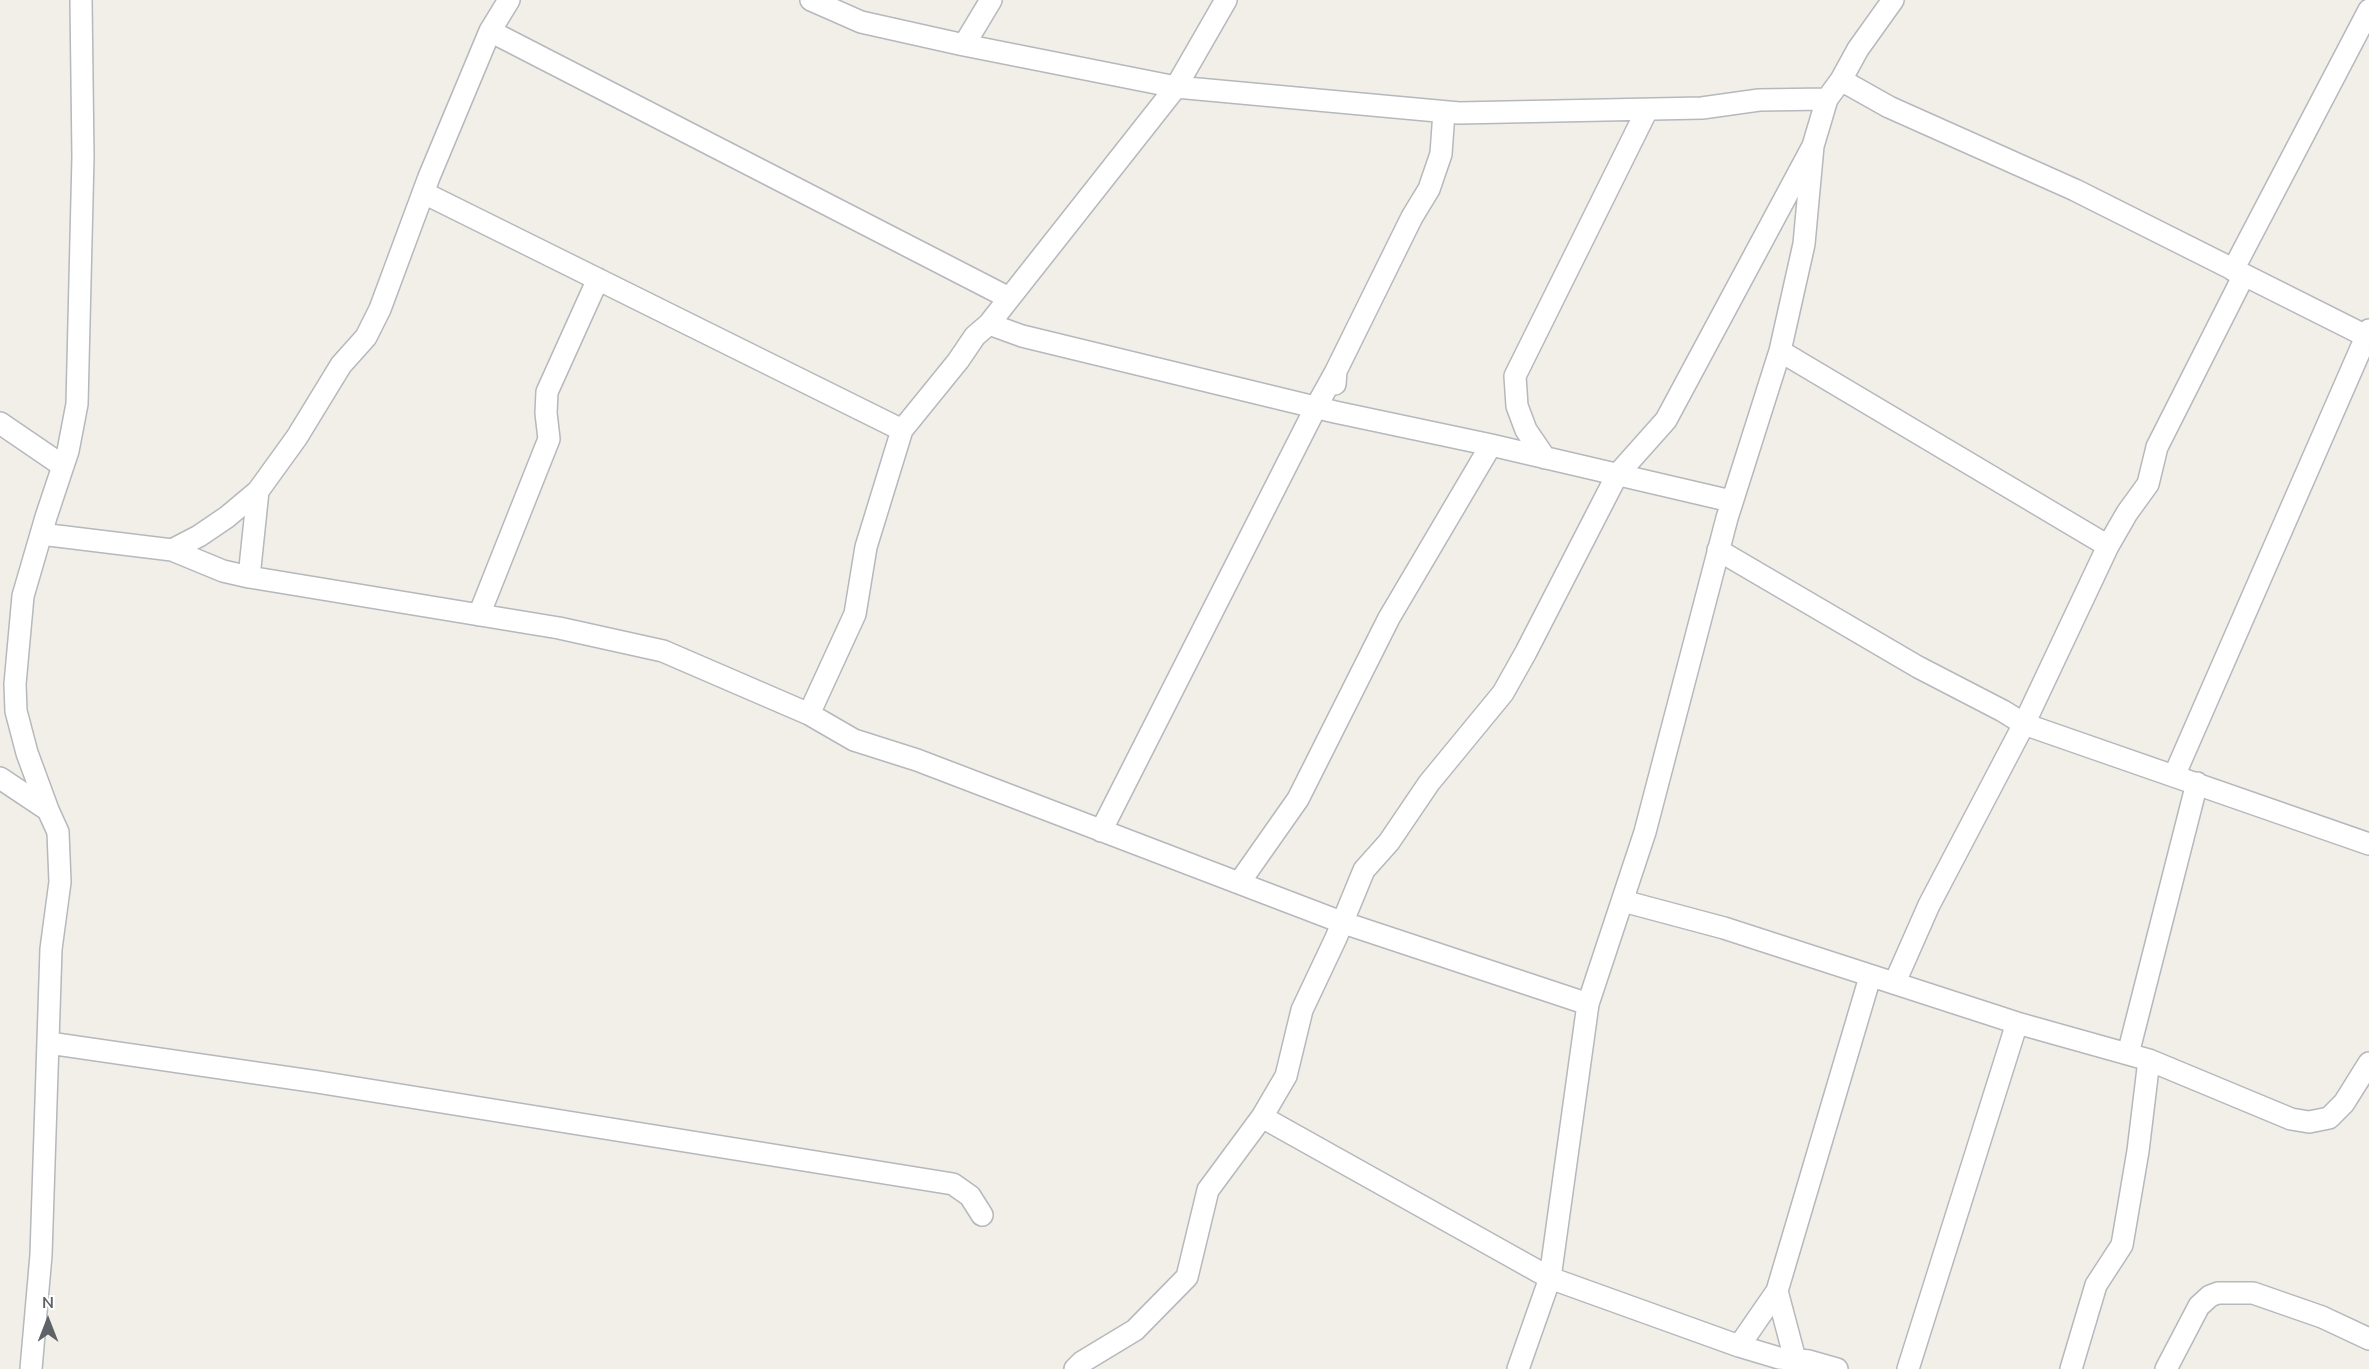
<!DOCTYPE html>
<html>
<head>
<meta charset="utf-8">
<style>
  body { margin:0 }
  #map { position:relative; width:2369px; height:1369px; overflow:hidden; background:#f1efe8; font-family:"Nunito Sans",sans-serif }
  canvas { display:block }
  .north { position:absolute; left:18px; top:1291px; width:60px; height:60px; -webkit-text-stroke:4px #fff; paint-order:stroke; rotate:0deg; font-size:16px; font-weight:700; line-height:24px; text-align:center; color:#5f6368 }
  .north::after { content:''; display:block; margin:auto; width:21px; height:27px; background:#5f6368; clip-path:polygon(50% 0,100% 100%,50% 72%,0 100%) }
</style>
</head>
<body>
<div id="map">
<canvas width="2369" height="1369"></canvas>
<div class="north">N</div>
</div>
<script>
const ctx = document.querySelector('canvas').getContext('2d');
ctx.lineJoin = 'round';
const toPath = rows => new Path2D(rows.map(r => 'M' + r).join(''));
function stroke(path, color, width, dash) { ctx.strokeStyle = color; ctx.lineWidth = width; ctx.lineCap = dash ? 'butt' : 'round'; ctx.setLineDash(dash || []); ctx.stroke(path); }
const street = toPath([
  [811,0,861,22,964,45,1176,87,1459,113,1702,108,1759,100,1827,99],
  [490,31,1009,298],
  [964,45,991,0],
  [1841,80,1889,107,2075,190,2366,336],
  [424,193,902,430],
  [2233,270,2369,10],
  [989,324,1022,336,1335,412,1491,445,1731,501],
  [1780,351,2108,546],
  [1335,384,1336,371,1412,217,1429,189,1441,154,1444,112],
  [0,423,63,466],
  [1545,458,1526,430,1517,406,1515,376,1647,110],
  [41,534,172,550,223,571,249,577,559,628,663,651,809,714,854,740,917,760,1341,922,1588,1004],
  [172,550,199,536,227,517,258,491,297,437,341,365,366,337,380,309,429,177,490,31,509,0],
  [1718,550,1918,667,2003,711,2024,724,2369,844],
  [249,577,258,491],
  [479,615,549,439,546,413,547,392,598,279],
  [809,714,855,614,866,547,902,430,958,361,975,336,989,324,1176,87,1226,0],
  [2174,776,2369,330],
  [0,778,48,810,58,832,60,882,51,949,41,1255,31,1369],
  [48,810,27,753,16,711,15,684,23,596,46,517,68,451,77,404,83,157,81,0],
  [1101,831,1316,407,1336,371],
  [1239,883,1298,799,1389,618,1491,445],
  [1623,901,1724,928,2017,1023,2149,1060,2291,1119,2309,1122,2329,1118,2344,1103,2369,1063],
  [1895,982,1929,905,2024,724,2108,546,2127,513,2148,484,2157,447,2244,275],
  [49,1043,318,1082,953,1184,970,1196,982,1215],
  [2128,1054,2197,783],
  [1262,1117,1550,1278,1739,1346,1779,1358,1809,1361,1837,1369],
  [1777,1291,1795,1359],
  [1739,1346,1777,1291,1870,977],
  [1075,1369,1082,1362,1135,1330,1187,1277,1208,1190,1262,1117,1286,1076,1302,1010,1336,938,1364,870,1389,842,1429,783,1503,693,1526,652,1617,475,1666,420,1813,146],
  [1518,1369,1550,1278,1588,1004,1645,832,1727,518,1780,351,1804,244,1813,146,1827,99,1841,80,1858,49,1893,0],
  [1908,1369,2017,1023],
  [2071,1369,2096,1285,2122,1245,2138,1151,2149,1060],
  [2166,1369,2199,1306,2210,1296,2218,1293,2253,1293,2322,1317,2369,1339]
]);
stroke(street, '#b5b8bc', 24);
stroke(street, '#fff', 21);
</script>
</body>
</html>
